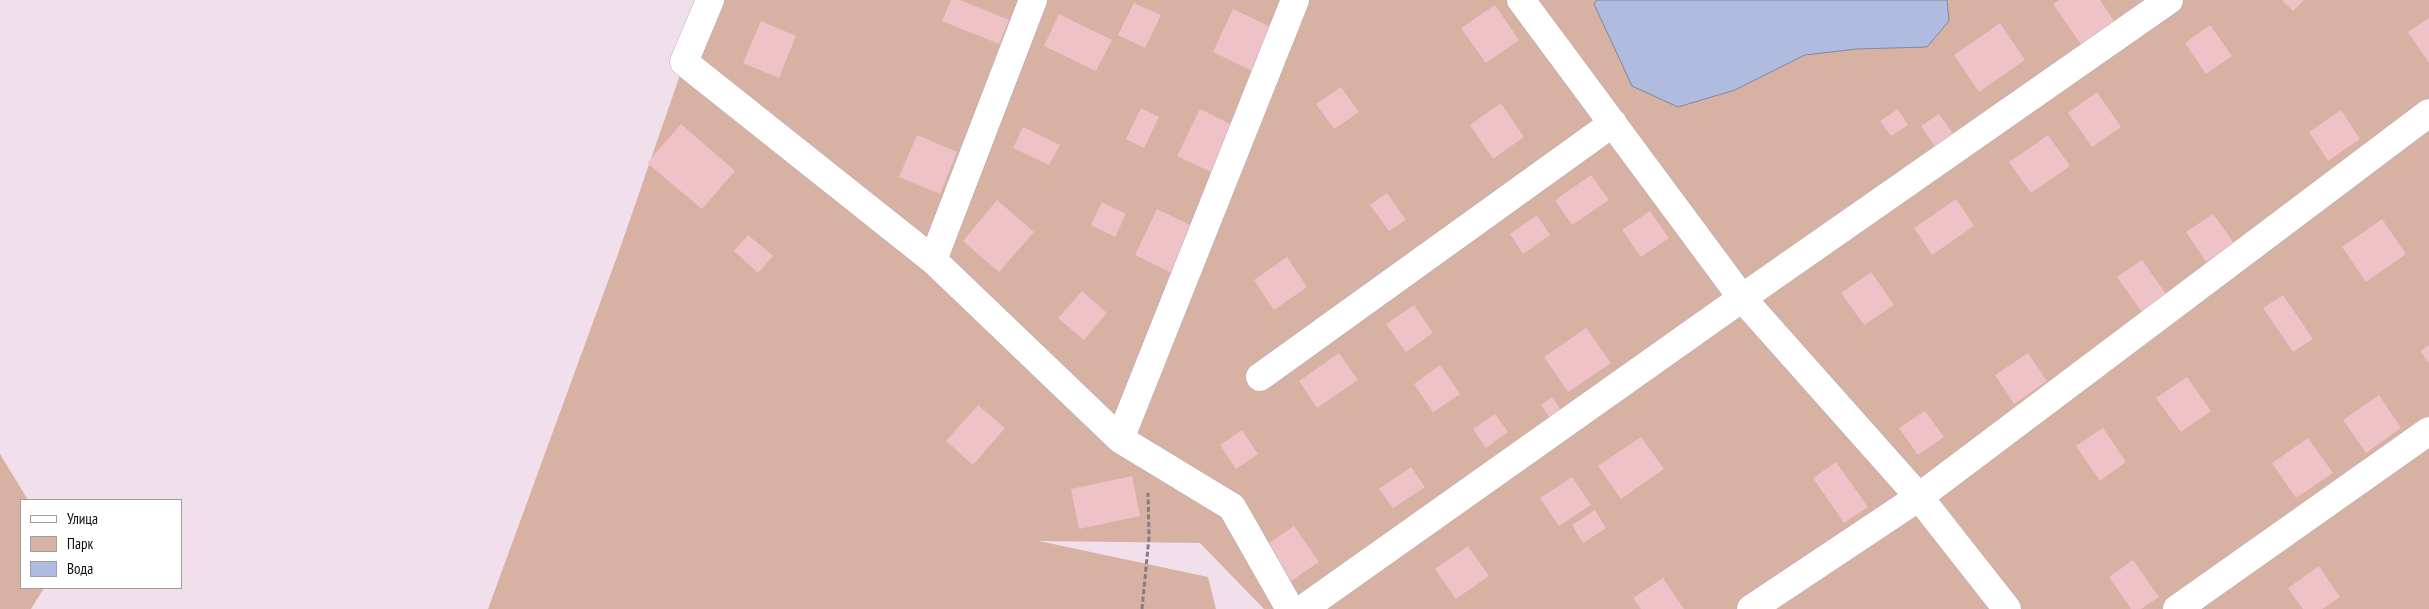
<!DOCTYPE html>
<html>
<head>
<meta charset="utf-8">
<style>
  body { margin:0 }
  #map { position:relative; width:2429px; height:609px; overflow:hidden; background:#f1e0ec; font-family:"PT Sans Narrow",sans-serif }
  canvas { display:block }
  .legend { position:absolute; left:20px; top:499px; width:162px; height:90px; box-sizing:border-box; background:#fff; border:1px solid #9f9d9f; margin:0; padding:6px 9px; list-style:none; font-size:15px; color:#100a0e }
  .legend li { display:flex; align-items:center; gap:10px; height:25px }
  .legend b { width:25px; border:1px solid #9f9d9f }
</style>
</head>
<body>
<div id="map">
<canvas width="2429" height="609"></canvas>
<ul class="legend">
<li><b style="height:6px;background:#fff"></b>Улица</li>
<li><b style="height:14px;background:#d7b1a2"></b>Парк</li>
<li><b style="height:14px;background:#b0bcdf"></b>Вода</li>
</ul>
</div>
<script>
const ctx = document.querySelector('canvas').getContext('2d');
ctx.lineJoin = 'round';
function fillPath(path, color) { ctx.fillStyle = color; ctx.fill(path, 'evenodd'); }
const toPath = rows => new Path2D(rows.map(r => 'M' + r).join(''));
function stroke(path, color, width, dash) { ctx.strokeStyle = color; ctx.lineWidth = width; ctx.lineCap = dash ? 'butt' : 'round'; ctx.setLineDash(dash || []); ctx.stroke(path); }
fillPath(toPath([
  [706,0,2429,0,2429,609,1264,609,1200,543,1039,541,1208,577,1216,609,488,609,618,254],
  [0,454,28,500,21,500,21,588,44,588,31,609,0,609]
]), '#d7b1a2');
const water = toPath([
  [1597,0,1947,0,1949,21,1927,47,1857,49,1805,55,1735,90,1678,107,1632,86,1594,4,1597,0]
]);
fillPath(water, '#b0bcdf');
stroke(water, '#8087a0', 1);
fillPath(toPath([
  [951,0,960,0,1009,20,999,44,942,21],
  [2059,0,2100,0,2116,24,2083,47,2053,4],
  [2282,0,2304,0,2293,11],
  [1134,3,1161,15,1145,48,1118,35],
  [1495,5,1519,40,1486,63,1461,28],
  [1233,9,1273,28,1252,71,1213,52],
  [1059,14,1112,40,1096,71,1044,46],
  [2429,18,2429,63,2408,32],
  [761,21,796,36,779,78,743,63],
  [2000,23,2025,60,1979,92,1954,55],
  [2210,25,2232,56,2206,74,2185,43],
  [1341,87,1359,112,1334,129,1316,104],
  [2097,92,2121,127,2092,147,2068,113],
  [1501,103,1524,137,1493,159,1470,125],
  [1141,108,1159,117,1144,148,1126,139],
  [1200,109,1234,126,1211,172,1177,156],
  [1898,109,1908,125,1891,136,1880,121],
  [2341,110,2360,139,2328,161,2309,132],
  [1939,114,1954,135,1935,147,1921,126],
  [681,124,735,171,702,209,647,163],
  [1023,127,1060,145,1049,165,1013,148],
  [917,135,957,152,940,194,899,177],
  [2048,135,2070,166,2031,193,2009,162],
  [1591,175,1609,200,1572,225,1555,200],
  [1387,193,1406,220,1389,231,1370,205],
  [1956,199,1974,226,1932,255,1914,228],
  [997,200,1034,232,999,272,963,241],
  [1102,202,1126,214,1115,237,1091,225],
  [1157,209,1196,228,1174,274,1135,255],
  [1650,211,1669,238,1641,257,1622,230],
  [2213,214,2234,243,2206,262,2186,232],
  [1537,215,1550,235,1523,254,1510,234],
  [2382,219,2406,254,2366,282,2342,247],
  [748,235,773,256,758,273,734,251],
  [1287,257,1307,287,1274,310,1254,280],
  [2142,260,2168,297,2143,314,2117,277],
  [1871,272,1894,305,1864,325,1841,293],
  [1082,291,1107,313,1084,340,1058,318],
  [2283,295,2313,339,2293,352,2263,308],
  [1414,305,1433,333,1406,352,1386,324],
  [1586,328,1611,363,1568,392,1544,357],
  [2429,345,2429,363,2420,351],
  [1339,353,1358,380,1317,408,1299,381],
  [2028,353,2047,381,2014,404,1995,375],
  [1440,365,1460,394,1433,412,1414,384],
  [2187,377,2211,411,2181,432,2156,398],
  [2379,395,2401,428,2366,453,2343,420],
  [1552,397,1564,415,1553,423,1541,405],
  [978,405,1005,428,973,465,946,441],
  [1925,411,1944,437,1918,455,1899,428],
  [1495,414,1508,432,1486,448,1473,429],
  [2103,428,2126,462,2100,481,2076,446],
  [1242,430,1258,454,1236,469,1220,445],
  [1641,437,1664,469,1621,499,1598,466],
  [2308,438,2333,473,2296,498,2272,463],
  [1836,462,1868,507,1844,523,1813,478],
  [1411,467,1425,487,1393,508,1379,489],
  [1132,476,1140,516,1079,529,1071,489],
  [1572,477,1591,505,1559,526,1540,498],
  [1595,510,1606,528,1583,543,1572,525],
  [1294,526,1319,562,1291,581,1266,545],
  [1468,546,1489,576,1456,599,1435,569],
  [2133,560,2159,597,2141,609,2131,609,2109,577],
  [2319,566,2340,597,2322,609,2303,609,2288,588],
  [1663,578,1684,609,1641,609,1633,598]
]), '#efc2c7');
const minor = toPath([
  [710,0,684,62,933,260,1120,439,1232,507,1290,609],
  [1521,0,1742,298,1919,497,2007,609],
  [933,260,1033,0],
  [1260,377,1613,123],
  [1120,439,1295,0],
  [1303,609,1742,298,2169,0],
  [1751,609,1919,497,2429,113],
  [2177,609,2429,431]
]);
stroke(minor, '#b9a9b4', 29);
stroke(toPath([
  [1142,609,1149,537,1148,493]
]), '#887c84', 3, [5, 2.5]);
stroke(minor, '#fff', 28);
</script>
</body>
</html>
